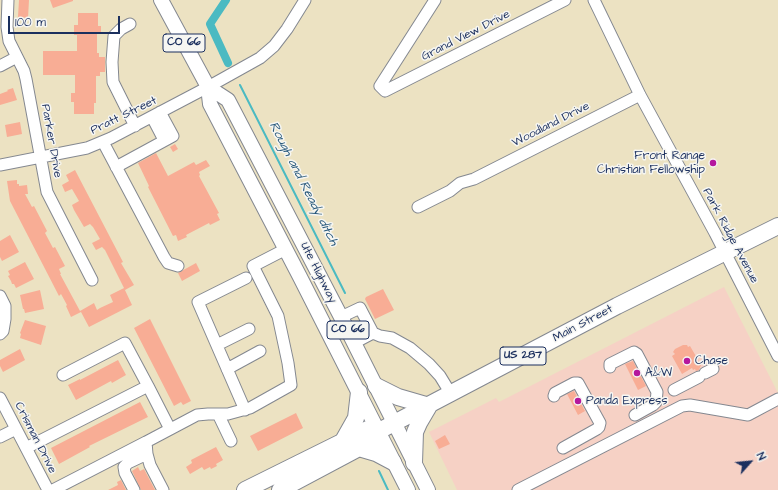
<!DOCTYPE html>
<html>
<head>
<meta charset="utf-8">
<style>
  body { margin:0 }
  #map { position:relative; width:778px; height:490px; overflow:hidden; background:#ece2c2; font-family:"Architects Daughter",sans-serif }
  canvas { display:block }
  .north { position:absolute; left:730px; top:442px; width:40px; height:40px; -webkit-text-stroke:3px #f6f6f2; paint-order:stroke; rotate:63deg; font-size:11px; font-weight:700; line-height:16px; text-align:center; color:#1b2f5e }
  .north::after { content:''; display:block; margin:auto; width:14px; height:18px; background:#1b2f5e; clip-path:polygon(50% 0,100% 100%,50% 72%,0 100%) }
  .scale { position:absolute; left:8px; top:16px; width:112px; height:18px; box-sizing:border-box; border:2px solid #1b2f5e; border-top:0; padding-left:5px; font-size:12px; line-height:14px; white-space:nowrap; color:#1b2f5e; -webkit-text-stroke:3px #f6f6f2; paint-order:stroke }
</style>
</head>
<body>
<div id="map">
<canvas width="778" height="490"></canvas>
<div class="north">N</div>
<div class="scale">100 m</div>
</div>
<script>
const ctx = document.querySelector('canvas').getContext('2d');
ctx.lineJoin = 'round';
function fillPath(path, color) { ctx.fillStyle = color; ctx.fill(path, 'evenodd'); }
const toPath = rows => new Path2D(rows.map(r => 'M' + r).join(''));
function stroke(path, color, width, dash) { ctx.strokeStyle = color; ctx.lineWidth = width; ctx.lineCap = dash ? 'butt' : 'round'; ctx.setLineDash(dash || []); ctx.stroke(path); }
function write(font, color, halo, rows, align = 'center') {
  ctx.font = font + ' "Architects Daughter",sans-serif'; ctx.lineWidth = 3; ctx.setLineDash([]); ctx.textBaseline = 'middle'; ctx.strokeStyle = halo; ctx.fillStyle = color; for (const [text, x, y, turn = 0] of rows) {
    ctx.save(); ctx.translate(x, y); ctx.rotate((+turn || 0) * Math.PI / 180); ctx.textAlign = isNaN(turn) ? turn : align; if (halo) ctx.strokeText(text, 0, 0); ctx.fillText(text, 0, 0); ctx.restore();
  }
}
fillPath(toPath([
  [724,287,778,393,778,490,457,490,429,432,496,398,499,402]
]), '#f6d1c5');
stroke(toPath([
  [240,85,345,293],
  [379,471,388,490]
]), '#4bbac2', 2);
stroke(toPath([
  [226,0,210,24,228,63]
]), '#4bbac2', 8);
fillPath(toPath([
  [19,0,29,0,28,18,18,17],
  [50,0,73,0,73,1,53,8],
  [78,13,98,13,98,26,101,26,101,34,97,34,97,53,99,53,99,57,105,57,105,72,100,72,100,76,96,76,96,103,94,103,94,114,74,114,74,102,71,102,71,93,75,93,75,75,43,75,43,51,77,51,77,35,74,35,74,25,78,25],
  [13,88,17,100,0,105,0,94,8,91,7,90],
  [20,122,22,134,7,137,5,125],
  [175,144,178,149,173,152,170,147],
  [156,153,168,176,194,162,196,165,206,160,210,166,199,172,200,175,199,176,219,213,217,214,220,220,210,225,209,223,186,235,187,237,178,241,176,235,173,236,148,187,149,186,138,163],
  [75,170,123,262,121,263,134,285,125,290,105,250,102,247,96,250,92,243,100,239,93,227,90,224,84,227,74,210,72,205,79,201,72,189,65,192,62,185,69,181,66,175],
  [17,180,17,184,19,184,19,186,27,185,28,194,25,194,32,207,34,206,47,231,45,233,53,248,55,247,65,266,59,269,61,274,60,274,80,311,94,303,97,310,100,308,113,302,110,295,124,288,132,305,89,327,81,312,71,317,66,306,67,305,61,294,59,296,10,201,7,181],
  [10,235,19,252,2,261,0,257,0,241],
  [25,262,34,279,16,288,14,284,12,284,11,281,8,276,10,275,8,271],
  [196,263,200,271,182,281,178,273],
  [383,289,394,310,375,319,365,299,366,297],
  [40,290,44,309,25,313,24,309,23,309,20,295],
  [150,319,191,401,183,405,181,402,174,406,134,328],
  [25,320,46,326,41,345,20,338,21,334,20,333],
  [683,345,687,345,688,347,690,346,701,365,699,370,696,371,695,369,693,370,692,368,682,374,672,356,675,354,673,352,675,349],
  [20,349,25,360,3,372,0,366,0,360],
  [118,360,126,375,112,383,111,381,76,400,68,385,80,379,80,380],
  [633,361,646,386,638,390,625,364],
  [574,391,585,411,578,415,567,394],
  [140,402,148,417,89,446,90,447,59,464,51,448],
  [296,413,303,428,258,451,250,436],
  [445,435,450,444,439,449,435,441],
  [216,447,223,460,216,464,217,466,211,469,210,467,204,470,202,467,190,474,186,467,192,463,191,460],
  [138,467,140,471,144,469,155,490,141,490,132,471],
  [121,480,126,490,108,490,118,485,117,482]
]), '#f8ad95');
const minor = toPath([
  [8,0,7,27,9,41,24,71,26,79,47,192,92,280],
  [435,0,380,86,385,91,565,0],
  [594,0,640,95,715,233,778,356],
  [130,24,121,29,114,36,112,62,113,82,135,126],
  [0,66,17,57],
  [152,117,164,140],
  [103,142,164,257,168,263,178,266],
  [0,165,87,148,111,138,208,87,260,58,274,46,287,29,305,0],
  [116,167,173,136,160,112],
  [418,207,450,191,460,183,474,179,640,95],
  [0,296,5,306,5,319,3,331,0,334],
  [341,317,360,308,373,333,354,343],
  [373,333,380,336,392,338,410,348,429,364,440,376,451,394],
  [217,345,249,329],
  [610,367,610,364,634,352,637,354,657,392,656,402,653,405,635,415],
  [227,369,260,351],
  [705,373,713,369],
  [63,375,125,343,148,386],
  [674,390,699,377],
  [554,396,555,393,574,383,578,383,600,423,599,427,597,429,563,448],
  [0,398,48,490],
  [245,410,198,302,246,278],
  [218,414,228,414,250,408,291,385,288,363,278,316,253,266,286,249],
  [0,437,16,429],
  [146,442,197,415,208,414,218,414,231,441],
  [26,448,148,386,170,429],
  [53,490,146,442,147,454,150,465,163,490],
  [134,490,125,473,124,467,128,463,147,454],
  [518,490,682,406,690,405,748,415,778,399]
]);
const major = toPath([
  [161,0,208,87,210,104,300,277,408,490],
  [208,87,228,100,341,317,428,490]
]);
const highway = toPath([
  [376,386,398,397,429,406],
  [343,441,356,418,359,392],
  [359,448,376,453,393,462],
  [414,463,415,432,419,423,429,406],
  [245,490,368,429,379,431],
  [280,490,374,440,379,431,617,306,778,226]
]);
stroke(minor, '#848890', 13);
stroke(major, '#848890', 16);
stroke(highway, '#848890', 18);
stroke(minor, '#fff', 11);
stroke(major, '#fff', 14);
stroke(highway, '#fff', 16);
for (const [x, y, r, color] of [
  [713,163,4,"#b5179e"],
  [687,361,4,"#b5179e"],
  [637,373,4,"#b5179e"],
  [578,401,4,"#b5179e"]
]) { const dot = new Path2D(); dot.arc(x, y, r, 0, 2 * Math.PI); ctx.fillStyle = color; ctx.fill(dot); stroke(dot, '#f6f6f2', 1.5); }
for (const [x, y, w] of [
  [184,43,42],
  [348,330,42],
  [523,356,46]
]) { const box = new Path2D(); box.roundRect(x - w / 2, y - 9, w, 18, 3); ctx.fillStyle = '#f6f6f2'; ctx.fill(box); stroke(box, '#1b2f5e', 1); }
write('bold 11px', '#1b2f5e', null, [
  ["CO 66",184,43],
  ["CO 66",348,330],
  ["US 287",523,356]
]);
write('12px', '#1b2f5e', '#f6f6f2', [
  ["Grand View Drive",466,36,-27],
  ["Pratt Street",124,116,-26],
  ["Woodland Drive",551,125,-27],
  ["Parker Drive",51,141,80],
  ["Park Ridge Avenue",730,236,62],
  ["Ute Highway",318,273,63],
  ["Main Street",583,324,-28],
  ["Crisman Drive",35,438,63]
]);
write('12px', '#1b2f5e', '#f6f6f2', [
  ["Front Range",705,156,"right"],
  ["Christian Fellowship",705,170,"right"],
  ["Chase",695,361],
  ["A&W",645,373],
  ["Panda Express",586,401]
], 'left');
write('italic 13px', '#29597c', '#f6f6f2', [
  ["Rough and Ready ditch",303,184,63]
]);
</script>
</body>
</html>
